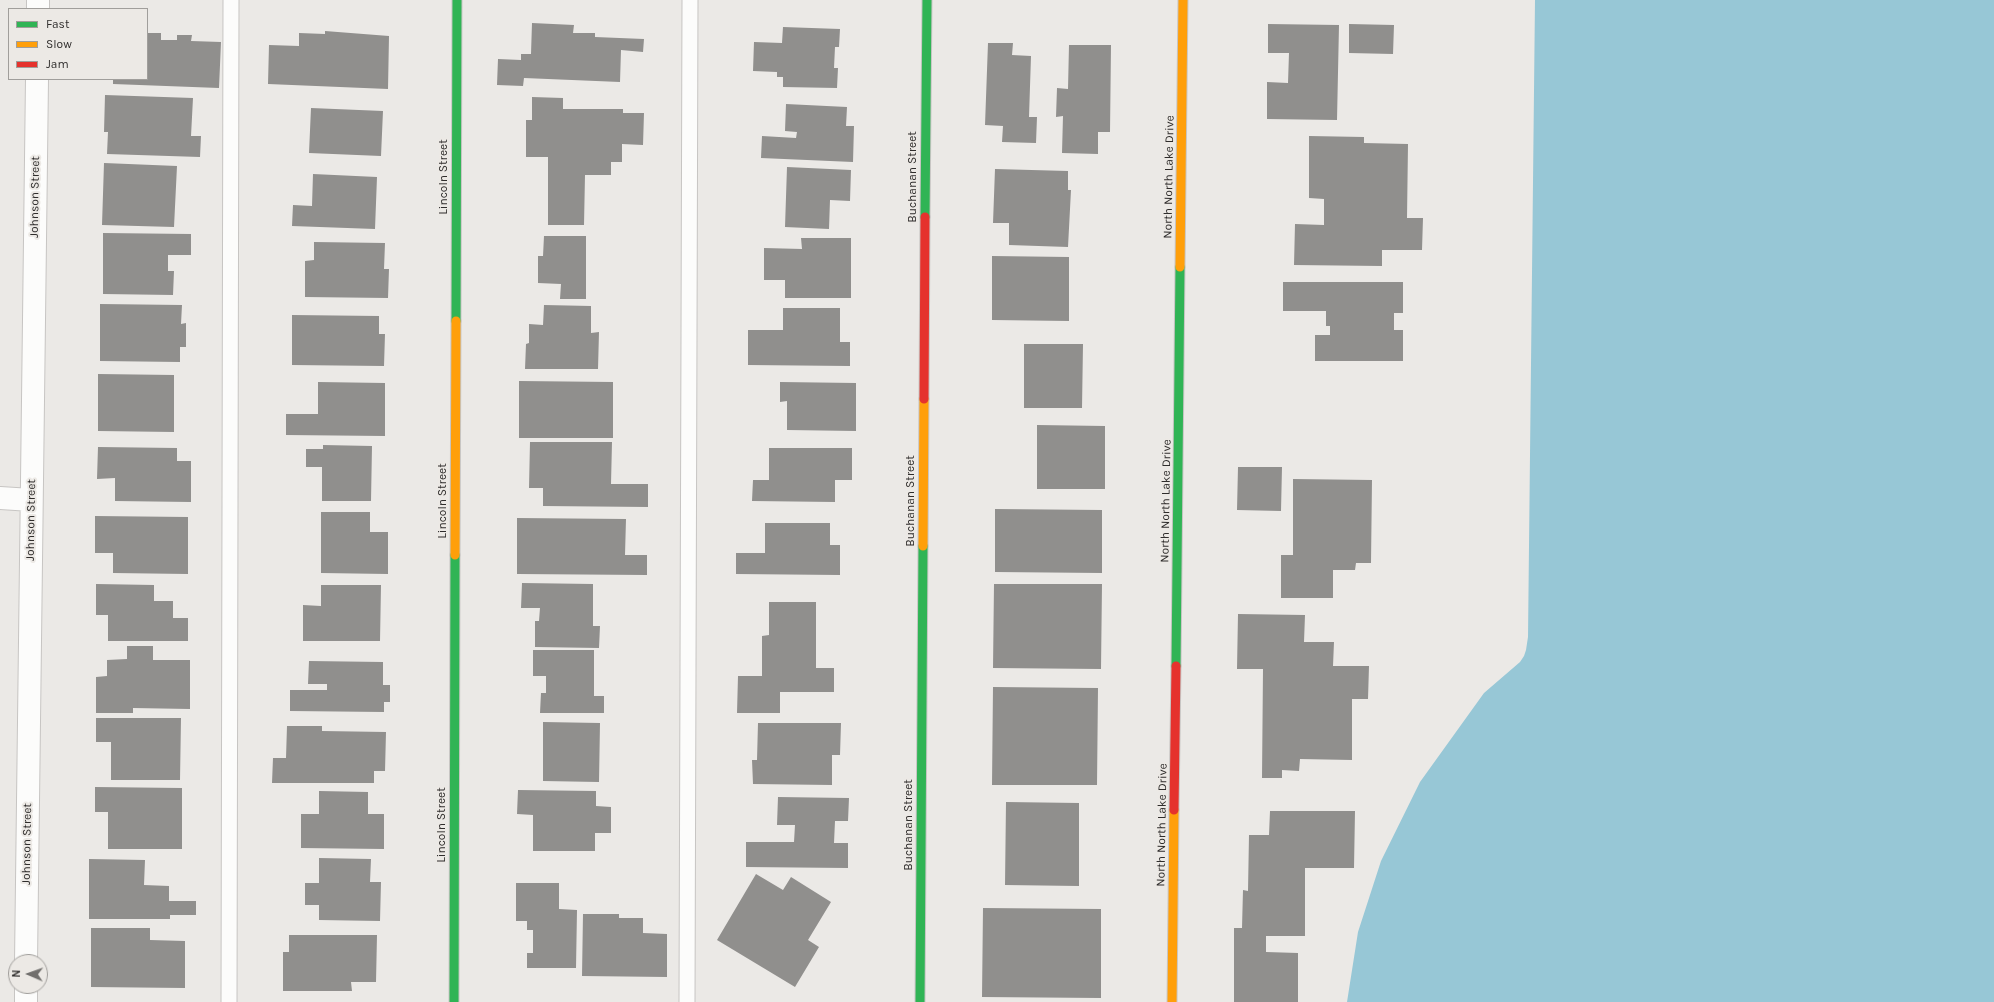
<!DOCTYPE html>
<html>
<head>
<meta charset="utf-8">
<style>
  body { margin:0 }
  #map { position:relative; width:1994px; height:1002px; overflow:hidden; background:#ebe9e6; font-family:Karla,sans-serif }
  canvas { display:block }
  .legend { position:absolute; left:8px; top:8px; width:140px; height:72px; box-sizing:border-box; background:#ece9e5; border:1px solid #a09e9b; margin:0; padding:5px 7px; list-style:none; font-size:12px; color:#2f2d2c }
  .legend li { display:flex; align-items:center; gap:8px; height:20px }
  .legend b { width:20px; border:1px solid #a09e9b }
  .north { position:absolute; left:8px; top:954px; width:40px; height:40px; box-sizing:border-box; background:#ece9e5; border:1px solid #a09e9b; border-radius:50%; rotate:272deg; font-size:11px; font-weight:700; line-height:16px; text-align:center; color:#2f2d2c }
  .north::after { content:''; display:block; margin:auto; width:14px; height:18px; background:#716f6d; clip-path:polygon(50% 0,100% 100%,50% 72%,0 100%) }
</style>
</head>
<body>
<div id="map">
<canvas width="1994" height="1002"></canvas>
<ul class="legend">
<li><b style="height:5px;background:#30b455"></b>Fast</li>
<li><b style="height:5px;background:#ff9f0a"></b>Slow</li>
<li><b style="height:5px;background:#e5322d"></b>Jam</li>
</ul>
<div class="north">N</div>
</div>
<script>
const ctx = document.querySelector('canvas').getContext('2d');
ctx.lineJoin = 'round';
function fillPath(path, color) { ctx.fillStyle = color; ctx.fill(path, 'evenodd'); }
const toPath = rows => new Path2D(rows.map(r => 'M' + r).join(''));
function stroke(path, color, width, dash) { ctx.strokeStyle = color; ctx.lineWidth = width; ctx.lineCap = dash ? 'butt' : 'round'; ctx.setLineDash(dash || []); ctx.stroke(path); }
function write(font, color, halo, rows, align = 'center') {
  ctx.font = font + ' Karla,sans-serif'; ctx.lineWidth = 4; ctx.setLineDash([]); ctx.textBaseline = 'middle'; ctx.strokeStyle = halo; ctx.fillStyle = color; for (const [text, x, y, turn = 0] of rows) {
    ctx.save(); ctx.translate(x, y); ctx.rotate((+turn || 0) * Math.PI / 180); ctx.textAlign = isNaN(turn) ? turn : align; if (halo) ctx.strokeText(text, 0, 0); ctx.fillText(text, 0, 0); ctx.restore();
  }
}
fillPath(toPath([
  [1535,0,1994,0,1994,1002,1347,1002,1358,932,1381,861,1420,782,1484,693,1520,662,1524,656,1526,650,1528,637]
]), '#97c7d6');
fillPath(toPath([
  [532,23,574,25,573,33,595,33,595,37,644,39,643,52,621,50,620,82,524,78,523,86,497,85,498,59,521,60,521,54,531,54],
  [1268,24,1339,25,1337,120,1267,119,1267,82,1288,83,1289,53,1268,53],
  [1349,24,1394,25,1393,54,1349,53],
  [783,27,840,29,839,47,835,47,834,68,838,68,837,88,783,87,783,77,777,77,777,72,753,71,754,42,782,43],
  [325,31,389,36,388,89,268,84,269,45,299,46,299,33,325,34],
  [147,33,161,33,161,40,177,40,177,35,192,35,191,41,221,42,219,88,113,84,113,79,147,79],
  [988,43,1013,43,1012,55,1031,56,1029,117,1037,117,1036,143,1002,142,1003,126,985,125],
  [1069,45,1111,45,1110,132,1098,132,1098,154,1062,153,1063,116,1056,117,1057,88,1068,89],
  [105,95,193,98,191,136,201,136,200,157,107,154,108,132,104,132],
  [532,97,563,98,563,109,623,109,623,113,644,113,643,145,622,144,622,162,611,162,611,175,585,175,584,225,548,225,548,157,526,157,526,120,532,120],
  [786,104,847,107,846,126,854,126,853,162,761,158,762,136,796,138,797,132,785,131],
  [311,108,383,111,381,156,309,153],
  [1309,136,1364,137,1364,143,1408,144,1407,218,1423,218,1422,250,1382,250,1382,266,1294,265,1295,224,1324,225,1324,199,1309,198],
  [104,163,177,166,174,227,102,225],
  [787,167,851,170,850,201,830,200,829,229,785,227],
  [995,169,1068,171,1068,190,1071,190,1068,247,1009,245,1009,223,993,223],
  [313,174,377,177,375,229,292,226,293,205,312,206],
  [103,233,191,234,191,255,168,255,168,271,174,271,173,295,103,294],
  [544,236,586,236,586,299,560,299,561,284,538,283,538,256,543,256],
  [801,238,851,238,851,298,785,298,785,280,764,280,764,248,802,249],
  [314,242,385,243,384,269,389,269,388,298,305,297,305,261,314,260],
  [992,256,1069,257,1069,321,992,320],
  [1283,282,1403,282,1403,313,1394,313,1394,330,1403,330,1403,361,1315,361,1315,335,1330,335,1330,326,1326,326,1326,311,1283,311],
  [100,304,182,305,181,324,186,323,186,347,180,347,180,362,100,361],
  [544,305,591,306,591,333,599,332,598,369,525,369,526,344,529,343,529,324,543,325],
  [783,308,840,308,840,342,850,342,850,366,748,365,748,330,783,330],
  [292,315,379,316,379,334,385,334,384,366,292,365],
  [1024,344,1083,344,1082,408,1024,408],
  [98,374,174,375,174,432,98,431],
  [519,381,613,382,613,438,519,438],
  [318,382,385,383,385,436,286,435,286,414,318,414],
  [780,382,856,383,856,431,787,430,787,401,780,402],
  [1037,425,1105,426,1105,489,1037,489],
  [530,442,612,442,611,484,648,484,648,507,543,506,543,488,529,488],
  [323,445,372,446,371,501,322,501,322,467,306,467,306,449,323,449],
  [98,447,177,448,177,461,191,461,191,502,115,501,115,478,97,479],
  [769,448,852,448,852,480,835,480,835,502,752,501,753,480,769,480],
  [1238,467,1282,467,1281,511,1237,510],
  [1293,479,1372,480,1371,563,1356,563,1355,570,1333,570,1333,598,1281,598,1281,555,1293,555],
  [995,509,1102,510,1102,573,995,572],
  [321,512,370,512,370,532,388,532,388,574,321,573],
  [95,516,188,517,188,574,113,573,113,553,95,553],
  [517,518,626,519,625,555,647,555,647,575,517,574],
  [765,523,830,523,830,545,840,545,840,575,736,574,736,553,765,553],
  [522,583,593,584,593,626,600,626,599,648,535,647,535,621,539,621,540,608,521,608],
  [96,584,154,585,154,601,173,601,173,618,188,618,188,641,108,641,108,615,96,615],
  [994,584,1102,584,1101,669,993,668],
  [321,585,381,585,380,641,303,641,303,605,321,606],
  [769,602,816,602,816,668,834,668,834,692,780,692,780,713,737,713,738,676,762,676,762,636,769,635],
  [1238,614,1305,615,1304,642,1334,642,1333,666,1369,666,1368,699,1352,699,1352,760,1300,759,1299,771,1282,770,1282,778,1262,778,1263,669,1237,669],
  [127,646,153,646,153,660,190,660,190,709,133,708,133,713,96,713,96,677,107,676,107,660,127,659],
  [533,650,594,650,594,696,604,696,604,713,540,713,541,693,546,693,546,676,533,676],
  [309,661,383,662,383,685,390,685,390,702,384,702,384,712,290,711,290,690,327,690,327,684,308,684],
  [993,687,1098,688,1097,785,992,785],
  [96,718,181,718,180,780,111,780,111,742,96,742],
  [543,722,600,723,599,782,543,781],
  [758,723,841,723,840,755,832,755,832,785,753,784,752,760,757,760],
  [287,726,322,726,322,731,386,732,385,771,374,771,374,783,272,783,273,758,286,758],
  [95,787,182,788,182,849,108,849,108,812,95,812],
  [518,790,596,791,596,806,611,807,611,833,595,833,595,851,533,851,533,815,517,814],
  [319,791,368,792,368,814,384,814,384,849,301,848,301,814,319,814],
  [778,797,849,798,848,821,835,821,834,843,848,843,848,868,746,867,746,842,794,842,795,825,777,825],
  [1006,802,1079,803,1079,886,1005,885],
  [1270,811,1355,811,1354,868,1305,868,1305,936,1266,936,1266,952,1298,953,1298,1002,1234,1002,1234,928,1242,928,1243,890,1248,891,1249,835,1269,835],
  [319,858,371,859,370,882,381,882,380,921,319,920,319,905,305,905,305,883,319,883],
  [89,859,145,860,144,885,169,886,169,901,196,901,196,915,170,915,170,919,89,919],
  [756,874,783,890,791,877,831,902,808,940,819,947,795,987,717,940],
  [516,883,559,883,559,909,577,910,576,968,527,968,527,953,533,953,533,930,527,930,527,921,516,921],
  [983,908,1101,909,1101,998,982,997],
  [583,914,619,914,619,918,643,918,643,933,667,934,667,977,582,976],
  [91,928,150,928,150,940,185,941,185,988,91,987],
  [289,935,377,935,376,982,351,982,352,991,283,991,283,952,289,952]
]), '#908f8d');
const lane = toPath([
  [229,1002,231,0],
  [687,1002,690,0]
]);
const street = toPath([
  [38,9,38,0],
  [0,498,31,500],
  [26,962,37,79],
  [26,1002,26,986]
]);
const fast = toPath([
  [925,217,927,0],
  [456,321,457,0],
  [1176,666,1180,267],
  [454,1002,455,555],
  [920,1002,923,546]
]);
const slow = toPath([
  [1180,267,1183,0],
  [923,546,924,399],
  [455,555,456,321],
  [1172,1002,1174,810]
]);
const jam = toPath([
  [924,399,925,217],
  [1174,810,1176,666]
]);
stroke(lane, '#c7c5c3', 17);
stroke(street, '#c7c5c3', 24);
stroke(fast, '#c7c5c3', 11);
stroke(slow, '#c7c5c3', 11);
stroke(jam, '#c7c5c3', 11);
stroke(lane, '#fcfcfb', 15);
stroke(street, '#fcfcfb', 22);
stroke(fast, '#30b455', 9);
stroke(slow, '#ff9f0a', 9);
stroke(jam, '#e5322d', 9);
write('12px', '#2f2d2c', '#ece9e5', [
  ["Lincoln Street",444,177,-90],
  ["Buchanan Street",913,177,-90],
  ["North North Lake Drive",1169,177,-89],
  ["Johnson Street",35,197,-89],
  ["Lincoln Street",443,501,-90],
  ["Buchanan Street",911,501,-90],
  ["North North Lake Drive",1166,501,-89],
  ["Johnson Street",31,520,-89],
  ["Lincoln Street",442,825,-90],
  ["Buchanan Street",909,825,-90],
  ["North North Lake Drive",1162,825,-89],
  ["Johnson Street",27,844,-89]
]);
</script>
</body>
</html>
